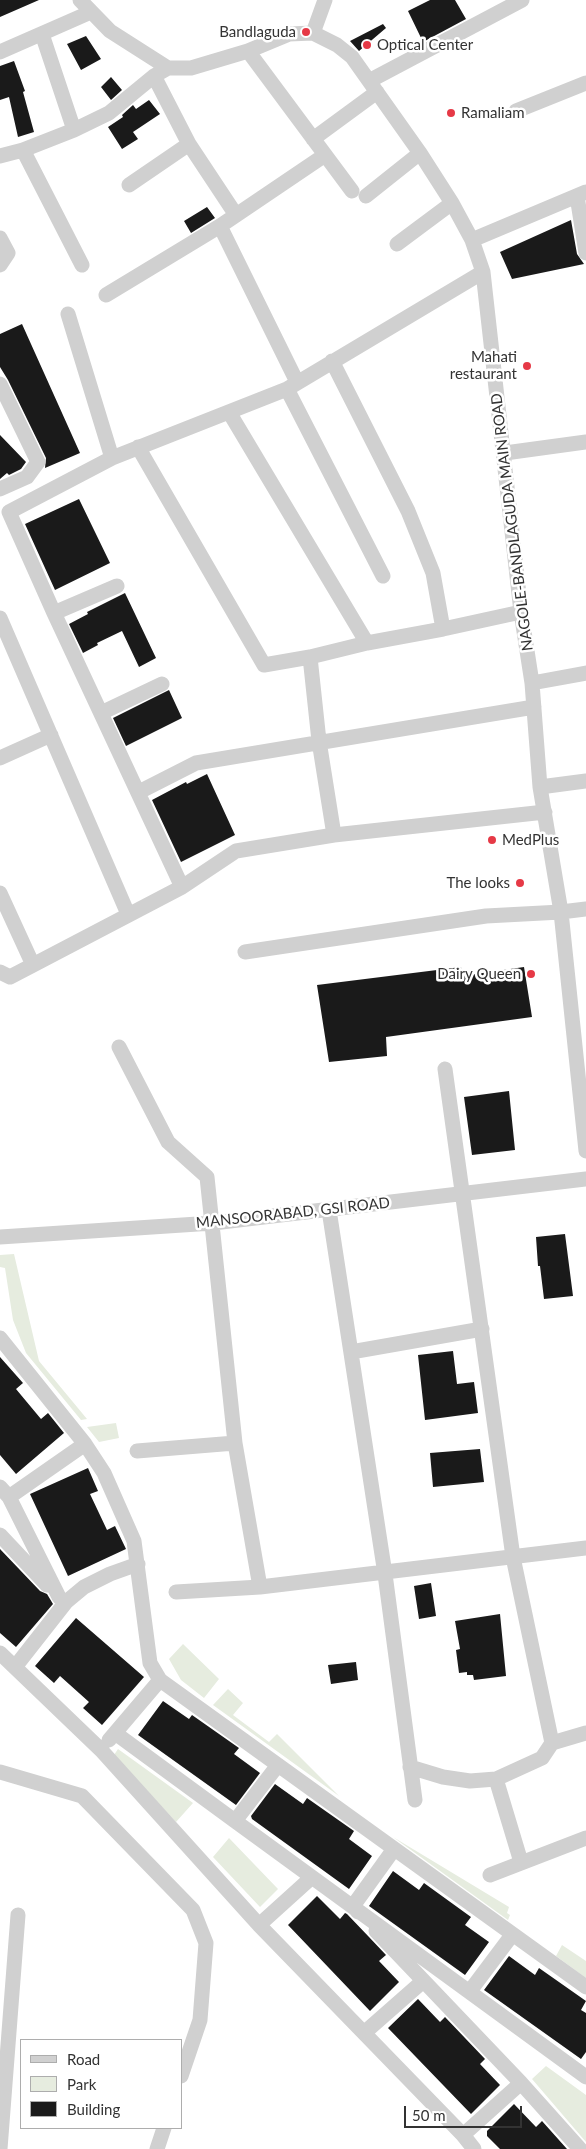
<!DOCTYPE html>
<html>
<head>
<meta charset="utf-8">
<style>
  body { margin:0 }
  #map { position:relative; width:586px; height:2149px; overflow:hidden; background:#fff; font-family:Lato,sans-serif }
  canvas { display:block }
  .legend { position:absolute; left:20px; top:2039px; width:162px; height:90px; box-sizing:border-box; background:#fff; border:1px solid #adadad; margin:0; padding:6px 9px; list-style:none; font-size:15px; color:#333 }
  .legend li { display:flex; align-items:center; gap:10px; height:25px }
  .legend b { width:25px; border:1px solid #adadad }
  .scale { position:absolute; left:404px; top:2106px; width:118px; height:22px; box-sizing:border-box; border:2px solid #333; border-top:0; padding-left:6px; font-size:15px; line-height:18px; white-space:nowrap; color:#333; -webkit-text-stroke:4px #fff; paint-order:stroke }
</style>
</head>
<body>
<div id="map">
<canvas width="586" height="2149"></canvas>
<ul class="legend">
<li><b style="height:6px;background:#d0d0d0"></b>Road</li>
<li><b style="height:14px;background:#e6ecdf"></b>Park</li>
<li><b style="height:14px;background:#1a1a1a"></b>Building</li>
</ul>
<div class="scale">50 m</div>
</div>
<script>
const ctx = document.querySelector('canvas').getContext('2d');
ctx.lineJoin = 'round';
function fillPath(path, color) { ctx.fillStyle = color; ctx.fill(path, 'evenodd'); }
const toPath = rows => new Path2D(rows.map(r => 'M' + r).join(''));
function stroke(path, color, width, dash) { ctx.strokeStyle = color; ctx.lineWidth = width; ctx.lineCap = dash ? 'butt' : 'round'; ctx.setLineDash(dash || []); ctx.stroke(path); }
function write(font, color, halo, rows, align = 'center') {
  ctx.font = font + ' Lato,sans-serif'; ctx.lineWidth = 5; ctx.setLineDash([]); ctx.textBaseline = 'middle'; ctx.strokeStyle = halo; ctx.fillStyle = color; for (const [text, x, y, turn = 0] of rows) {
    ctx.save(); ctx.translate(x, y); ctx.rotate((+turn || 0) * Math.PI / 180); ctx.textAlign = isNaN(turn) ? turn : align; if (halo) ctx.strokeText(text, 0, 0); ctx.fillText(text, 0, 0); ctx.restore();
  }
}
fillPath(toPath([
  [14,1254,39,1361,87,1419,81,1420,26,1353,13,1320,5,1268,0,1267,0,1255],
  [116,1423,119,1438,99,1442,87,1427],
  [183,1644,219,1679,204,1698,181,1680,169,1659],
  [228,1689,243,1703,233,1715,269,1742,277,1734,339,1796,213,1705],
  [118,1749,193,1803,176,1822,114,1755],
  [393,1837,509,1907,507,1913,510,1915,508,1920],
  [229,1838,278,1889,260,1907,213,1857],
  [562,1945,586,1961,586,1978,556,1956],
  [546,2066,586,2095,586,2142,532,2079]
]), '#e6ecdf');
fillPath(toPath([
  [0,0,39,0,0,17],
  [430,0,455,0,466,19,423,42,408,11],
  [383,24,386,28,359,51,350,41],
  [86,36,101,59,81,70,67,44],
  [14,61,25,91,23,92,34,132,18,137,9,97,0,100,0,66],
  [111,77,122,90,111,100,101,87],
  [149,100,160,114,133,132,138,139,122,149,108,127,123,117,122,115,133,105,136,109],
  [207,207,215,218,191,233,184,221],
  [571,220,577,254,584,264,512,279,500,252],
  [22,324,80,453,45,468,46,458,8,380,0,367,0,334],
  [0,435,26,462,21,469,9,475,7,473,0,479],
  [79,499,110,563,55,590,25,524],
  [125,593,156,658,139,667,122,631,97,643,98,645,83,653,69,624,88,614,87,612],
  [169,690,182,718,126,746,113,718],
  [207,774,235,835,181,862,152,800,186,782,187,784],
  [461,967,462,976,524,967,532,1017,386,1037,387,1056,329,1062,317,985],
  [509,1091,515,1150,472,1155,464,1097],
  [565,1234,573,1296,544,1299,540,1266,538,1266,536,1237],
  [453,1351,457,1384,474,1382,478,1413,425,1420,418,1355],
  [0,1357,23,1383,16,1389,41,1419,48,1413,64,1433,16,1474,0,1455],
  [480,1449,484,1482,433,1487,430,1453],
  [88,1468,98,1491,90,1494,107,1530,115,1526,126,1549,68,1576,30,1494],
  [0,1549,40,1591,47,1594,53,1604,16,1647,0,1633],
  [431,1583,436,1616,419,1619,414,1586],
  [500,1614,506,1676,474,1680,473,1675,467,1675,467,1672,459,1673,456,1650,460,1649,455,1621],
  [76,1618,144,1677,102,1725,83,1708,89,1702,60,1676,54,1683,35,1666],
  [356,1662,358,1680,331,1684,328,1665],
  [163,1701,189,1719,192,1715,239,1748,234,1754,260,1773,236,1805,138,1735],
  [275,1784,303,1804,307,1798,354,1831,349,1839,372,1856,349,1889,252,1819,251,1816],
  [393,1871,419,1890,424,1883,471,1917,465,1925,489,1942,465,1975,369,1906],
  [317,1896,340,1919,345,1913,347,1914,369,1937,386,1955,379,1961,399,1982,370,2011,288,1925],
  [509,1956,535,1975,539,1968,586,2001,581,2010,586,2013,586,2052,581,2059,484,1990],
  [418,1999,440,2022,445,2017,485,2059,480,2064,500,2085,471,2114,388,2028],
  [514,2104,536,2127,542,2121,567,2149,500,2149,487,2136,487,2131]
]), '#1a1a1a');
stroke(toPath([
  [80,0,110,31,168,68,191,68,248,51,289,34,313,33,337,45,352,57,420,153,452,203,472,240,483,272,521,612,532,683,540,787,561,912,586,1151],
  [313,33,325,0],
  [42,34,74,130],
  [248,51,352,191],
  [0,52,91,12],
  [154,76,189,144,236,215],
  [369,81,522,0],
  [516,111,586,83],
  [313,139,377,92],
  [23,150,82,265],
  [0,156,23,150,74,130,109,113,154,76,168,68],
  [129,185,189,144],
  [366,196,420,153],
  [577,196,586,253],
  [220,226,297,382],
  [0,238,8,253,0,265],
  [472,240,586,192],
  [397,244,452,203],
  [106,295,220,226,325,155],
  [68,314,112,458],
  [332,361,408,511,433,573,443,629],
  [0,384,38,462,27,477,0,489],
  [287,389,383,576],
  [229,412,367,643],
  [138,447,264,665,310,657],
  [505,453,586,442],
  [54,613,117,586],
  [0,618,128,914],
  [532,683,586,673],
  [101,713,162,684],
  [0,758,51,735],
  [540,787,586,781],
  [139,792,196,763,534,707],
  [334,835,319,741,310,657,367,643,443,629,521,612],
  [182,887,54,613,9,512,112,458,287,389,483,272],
  [0,893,33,965],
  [245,952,486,916,561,912,586,909],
  [0,972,10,977,33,965,182,887,236,851,334,835,545,812],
  [119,1047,168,1142,207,1177,235,1443,260,1587],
  [329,1210,385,1574,415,1800],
  [0,1237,213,1223,586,1179],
  [0,1338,85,1444,104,1473,134,1541,150,1663,160,1680,586,1987],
  [351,1352,482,1329],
  [137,1451,235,1443],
  [0,1487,9,1497,59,1597],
  [9,1497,85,1444],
  [0,1535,47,1585],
  [176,1592,260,1587,586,1548],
  [0,1653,101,1750,259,1925,463,2135,474,2149],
  [15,1667,66,1602,84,1587,110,1574,138,1564],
  [115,1733,235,1821],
  [109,1740,160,1680],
  [552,1743,586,1733],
  [278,1765,235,1821,586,2077],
  [410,1767,443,1777,470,1781,496,1779,542,1758,552,1743,513,1557,445,1069],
  [0,1772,82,1796,193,1910,206,1943,200,2020,181,2076],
  [496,1779,521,1862],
  [490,1875,586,1838],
  [358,1912,353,1906,394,1849],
  [259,1925,311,1878],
  [376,1931,521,2083,580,2149],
  [470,1991,512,1935],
  [364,2033,422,1982],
  [463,2135,521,2083],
  [0,2149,18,1915],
  [157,2149,164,2128]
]), '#d0d0d0', 15);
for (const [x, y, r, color] of [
  [306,32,5,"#e63946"],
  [367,45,5,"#e63946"],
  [451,113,5,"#e63946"],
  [527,366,5,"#e63946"],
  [492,840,5,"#e63946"],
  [520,883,5,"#e63946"],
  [531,974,5,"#e63946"]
]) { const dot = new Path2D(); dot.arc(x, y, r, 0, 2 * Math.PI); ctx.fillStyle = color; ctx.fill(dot); stroke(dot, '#fff', 2); }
write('15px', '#333', '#fff', [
  ["Bandlaguda",296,32],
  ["Optical Center",377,45,"left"],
  ["Ramaliam",461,113,"left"],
  ["Mahati",517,357],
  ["restaurant",517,374],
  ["MedPlus",502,840,"left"],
  ["The looks",510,883],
  ["Dairy Queen",521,974]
], 'right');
write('15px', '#333', '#fff', [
  ["NAGOLE-BANDLAGUDA MAIN ROAD",512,522,-97],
  ["MANSOORABAD, GSI ROAD",293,1213,-6]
]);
</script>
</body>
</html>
